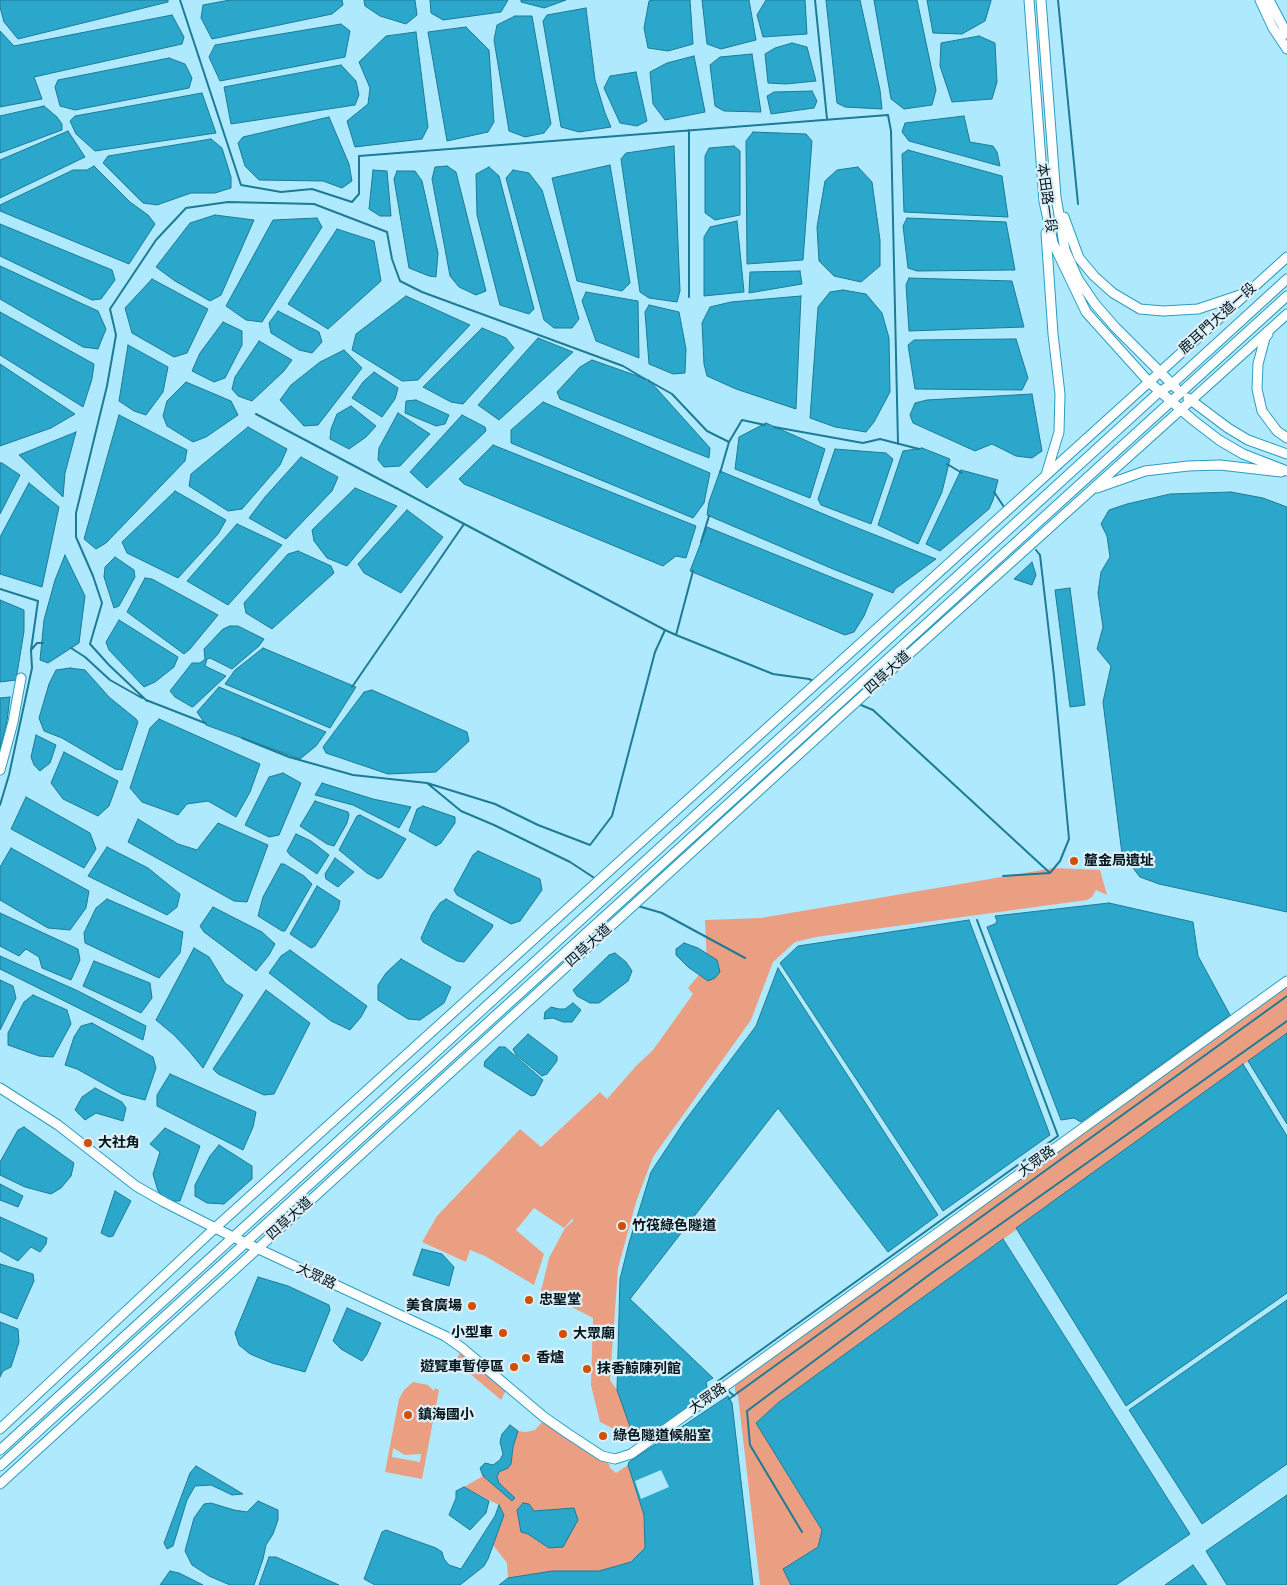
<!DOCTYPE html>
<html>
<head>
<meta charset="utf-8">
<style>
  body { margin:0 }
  canvas { display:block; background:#afe9fe }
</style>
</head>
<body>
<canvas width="1287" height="1585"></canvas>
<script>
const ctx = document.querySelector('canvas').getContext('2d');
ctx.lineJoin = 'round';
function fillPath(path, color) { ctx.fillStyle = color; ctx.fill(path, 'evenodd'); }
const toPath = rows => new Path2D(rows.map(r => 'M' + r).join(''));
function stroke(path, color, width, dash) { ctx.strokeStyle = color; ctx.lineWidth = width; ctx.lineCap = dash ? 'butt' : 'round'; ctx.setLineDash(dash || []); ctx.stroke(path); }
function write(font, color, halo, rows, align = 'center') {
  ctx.font = font + ' "DM Sans","Noto Sans TC",sans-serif'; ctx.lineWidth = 4.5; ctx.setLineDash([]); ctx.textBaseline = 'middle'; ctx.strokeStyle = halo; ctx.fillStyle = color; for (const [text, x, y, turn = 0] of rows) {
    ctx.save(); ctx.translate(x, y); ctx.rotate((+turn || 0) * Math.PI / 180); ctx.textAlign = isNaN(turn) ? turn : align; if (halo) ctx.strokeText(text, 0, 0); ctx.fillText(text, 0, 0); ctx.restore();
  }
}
fillPath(toPath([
  [1054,868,1100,870,1107,895,1096,890,1092,897,1087,900,816,937,795,942,773,962,751,1020,653,1157,637,1199,618,1268,610,1380,617,1390,636,1440,600,1422,591,1385,593,1318,541,1291,549,1258,565,1228,573,1221,573,1218,564,1228,534,1208,516,1230,544,1254,534,1285,485,1256,470,1250,466,1262,422,1242,437,1216,520,1129,541,1147,600,1092,607,1099,636,1066,653,1050,693,994,688,988,707,965,705,920,761,918],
  [1287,986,1287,1033,779,1402,756,1423,822,1530,818,1547,783,1569,791,1585,760,1585,738,1396,735,1391,735,1383],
  [461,1352,506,1390,501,1400,455,1361],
  [413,1382,428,1385,434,1391,435,1388,439,1390,422,1479,385,1472,399,1399,404,1390],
  [393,1448,405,1455,421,1454,420,1462,392,1457],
  [543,1421,587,1451,609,1464,610,1468,616,1473,628,1465,644,1515,645,1548,631,1562,599,1571,552,1571,508,1578,507,1563,493,1545,504,1514,499,1505,464,1487,483,1476,513,1501,515,1498,499,1483,497,1477,499,1472,511,1464,513,1447,518,1431,526,1432,535,1430],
  [523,1503,534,1511,546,1510,549,1548,528,1534,521,1532,517,1510]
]), '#eb9f82');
const water = toPath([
  [0,0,168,0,168,2,18,39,4,22,0,7,0,0],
  [230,0,342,0,343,5,332,14,212,39,201,18,203,5,230,0],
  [364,0,415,0,417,15,406,24,380,16,365,6,364,0],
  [430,0,508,0,501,12,443,20,431,13,430,0],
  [521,0,566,0,544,8,521,2,521,0],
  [653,0,690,0,693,44,668,51,648,48,644,28,649,1,653,0],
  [702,0,749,0,756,40,721,49,707,44,702,0],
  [766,0,805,0,807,34,763,37,757,15,766,0],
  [826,0,860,0,880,90,882,109,845,107,837,103,826,0],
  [874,0,917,0,936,90,932,105,904,109,891,99,874,0],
  [927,0,991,0,991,1,985,21,962,34,933,33,927,0],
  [586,8,595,80,605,113,611,127,579,132,561,127,543,21,547,15,586,8],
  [172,15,184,37,182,44,34,77,42,99,0,107,0,31,14,46,172,15],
  [515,16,532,16,551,124,544,133,525,137,509,131,494,40,497,25,515,16],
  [341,24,350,31,345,57,220,81,209,57,215,45,341,24],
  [466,27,489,50,494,122,488,132,447,141,428,32,466,27],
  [416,32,428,127,422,139,355,147,347,121,368,104,370,88,359,62,386,36,416,32],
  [979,36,995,43,997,82,992,99,952,102,940,66,941,43,979,36],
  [792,43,807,47,816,81,786,84,768,83,765,54,775,48,792,43],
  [752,54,761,112,724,111,715,106,710,65,720,57,752,54],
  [694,56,705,112,665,120,653,104,650,72,667,63,694,56],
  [169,58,185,64,192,78,189,88,75,110,60,106,55,87,58,80,169,58],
  [341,65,356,81,359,95,355,105,231,124,224,87,341,65],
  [636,72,647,121,637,126,620,123,604,88,610,76,636,72],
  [812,91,817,101,814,108,771,114,767,96,774,92,812,91],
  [202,93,216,133,95,151,76,134,70,121,75,116,202,93],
  [44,106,57,117,62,124,62,130,0,153,0,116,44,106],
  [964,116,970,142,993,146,997,152,1000,166,909,141,902,132,905,123,964,116],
  [329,117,349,164,352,181,342,188,323,181,259,180,245,166,238,143,243,137,329,117],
  [68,131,85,157,0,198,0,160,68,131],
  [753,132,806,134,812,141,803,260,747,264,746,141,753,132],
  [211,139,222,148,231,177,231,188,215,193,191,193,157,205,143,203,103,163,108,156,211,139],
  [674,146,680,291,677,302,649,298,640,292,621,159,626,153,674,146],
  [734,146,740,151,740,215,715,220,705,213,705,156,709,148,734,146],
  [908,150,1002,176,1008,217,904,212,902,154,908,150],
  [610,165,630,283,622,291,577,281,552,178,610,165],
  [94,166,130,202,148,215,155,224,129,264,0,211,0,205,73,170,87,170,94,166],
  [447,166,456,172,486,291,476,295,459,287,450,276,432,179,435,167,447,166],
  [489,167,499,176,534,309,529,314,500,305,477,215,476,174,489,167],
  [858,167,872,182,880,240,880,266,861,282,834,276,819,261,817,227,825,181,837,170,858,167],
  [373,170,387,171,391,216,380,216,369,209,373,170],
  [513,170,529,173,542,190,579,319,572,328,554,328,544,320,506,178,513,170],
  [397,171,415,171,422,181,438,253,436,277,429,276,409,268,394,179,397,171],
  [215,215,254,220,221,295,210,301,175,281,156,267,190,223,215,215],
  [317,218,322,227,262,322,246,320,226,306,273,220,317,218],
  [907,218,1006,222,1015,270,917,271,908,268,903,226,907,218],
  [737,221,744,292,704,296,704,237,710,227,737,221],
  [0,224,112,270,115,280,101,299,92,300,0,256,0,224],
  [337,229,374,241,381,281,328,329,288,304,337,229],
  [0,266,98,311,106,329,98,349,83,347,0,299,0,266],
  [800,271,802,284,749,293,750,272,800,271],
  [909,278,1012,281,1024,327,909,331,906,285,909,278],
  [152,279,208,309,187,353,174,357,132,333,125,308,152,279],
  [843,290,866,294,882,313,889,338,890,392,874,422,866,432,835,427,810,418,818,307,830,292,843,290],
  [586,292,638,301,639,358,596,341,582,301,586,292],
  [406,296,470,325,418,380,402,381,352,350,356,334,406,296],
  [801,296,796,409,736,389,707,376,704,364,702,323,710,307,731,302,801,296],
  [649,305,679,312,686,349,685,373,673,374,649,364,645,312,649,305],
  [278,311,319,332,322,342,312,353,299,350,271,333,269,323,278,311],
  [0,312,94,364,92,379,83,407,0,355,0,312],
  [223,322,242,331,242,345,225,378,214,382,192,371,200,353,223,322],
  [482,328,506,338,514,348,463,404,451,402,423,387,482,328],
  [538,338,573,352,499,420,478,405,538,338],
  [1016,339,1028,378,1022,390,915,389,908,345,914,340,1016,339],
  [259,341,292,360,284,371,252,401,238,396,232,389,235,377,259,341],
  [128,345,168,367,163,392,146,415,134,411,119,401,128,345],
  [344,350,362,368,318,425,304,426,280,400,291,385,320,362,344,350],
  [592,360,649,380,710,448,709,458,560,399,557,392,580,367,592,360],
  [0,364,75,414,51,428,0,446,0,364],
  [374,372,398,388,395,399,382,417,352,398,363,382,374,372],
  [186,382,231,401,238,415,206,437,193,442,167,426,163,416,167,401,186,382],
  [1032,394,1042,451,1032,458,1016,456,992,444,975,451,913,423,910,415,915,403,927,400,1032,394],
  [416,400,449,415,445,424,436,426,405,413,406,401,416,400],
  [543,402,710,473,704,503,693,518,511,443,511,430,543,402],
  [351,406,376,426,366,437,349,449,330,439,331,429,337,414,351,406],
  [398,413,430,434,400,466,384,467,378,460,379,448,398,413],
  [119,415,187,450,185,461,106,543,96,549,84,539,119,415],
  [462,415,485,427,486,431,427,488,410,472,462,415],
  [766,423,825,449,810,498,735,469,739,437,766,423],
  [248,427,287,449,280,465,242,509,228,511,189,486,191,474,248,427],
  [76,432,65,473,63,497,19,455,76,432],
  [493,445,696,526,686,558,676,556,663,566,464,484,459,479,493,445],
  [922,448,950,459,942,492,918,544,878,525,903,451,922,448],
  [835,449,886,453,893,459,871,524,821,505,818,499,835,449],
  [301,457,338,477,332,491,286,539,249,518,265,497,301,457],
  [0,463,2,463,20,475,0,514,0,463],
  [961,470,998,480,993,500,989,509,940,551,926,544,961,470],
  [720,471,850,525,936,559,895,589,893,593,833,569,707,515,709,502,720,471],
  [29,483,59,507,42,587,0,574,0,537,29,483],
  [355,488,397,506,347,566,327,558,314,541,312,530,355,488],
  [175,491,226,520,218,534,178,578,127,553,122,542,175,491],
  [1231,492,1263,498,1287,507,1287,912,1159,884,1140,877,1122,854,1103,702,1111,666,1097,649,1103,627,1098,593,1101,572,1110,557,1107,536,1101,524,1109,510,1127,504,1170,494,1231,492],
  [407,510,443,537,401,593,364,573,358,564,407,510],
  [237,524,282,545,228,605,187,581,237,524],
  [707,527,873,594,864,616,854,632,845,635,690,571,707,527],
  [298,551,331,566,334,573,272,629,246,613,244,603,288,554,298,551],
  [65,555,85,596,79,643,48,663,40,660,44,620,55,580,65,555],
  [115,557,134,570,135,577,119,606,114,608,104,577,105,567,115,557],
  [1032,562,1036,575,1032,585,1014,579,1032,562],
  [145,578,152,579,218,615,190,649,184,654,127,612,145,578],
  [1070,588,1085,705,1070,707,1055,590,1070,588],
  [0,600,24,610,24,631,16,680,0,682,0,600],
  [119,620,178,657,174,667,155,682,144,687,109,650,106,642,119,620],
  [230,626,238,626,264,639,259,646,232,669,210,658,207,659,205,666,226,676,194,706,192,707,175,697,170,691,192,663,200,663,205,659,204,649,223,629,230,626],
  [263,648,356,687,330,728,225,684,235,670,263,648],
  [70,668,85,670,109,697,136,719,138,722,122,770,115,769,62,738,44,731,39,718,49,684,56,670,70,668],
  [219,687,326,732,316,746,300,759,206,725,197,712,219,687],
  [372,690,467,732,469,741,436,772,388,774,326,753,323,747,364,692,372,690],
  [10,697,7,721,0,749,0,698,10,697],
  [159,719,260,764,250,792,236,817,208,801,187,804,178,815,142,802,130,788,150,728,159,719],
  [36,735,56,745,50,763,40,771,34,765,31,757,36,735],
  [64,752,118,781,109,806,98,816,63,799,51,783,64,752],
  [283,773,301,783,279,835,269,837,245,825,269,777,283,773],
  [322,783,373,799,411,807,399,828,353,805,315,795,322,783],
  [26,797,90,833,96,849,84,868,11,829,26,797],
  [315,801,348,812,349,815,347,823,334,846,327,844,300,826,315,801],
  [423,806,455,817,455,823,441,843,436,846,409,831,417,809,423,806],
  [360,815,406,839,382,877,378,879,367,873,339,850,357,816,360,815],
  [138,819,178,844,197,850,218,823,268,845,247,902,234,901,128,842,138,819],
  [296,834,311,841,329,855,317,874,290,855,287,851,296,834],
  [107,847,148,868,180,894,177,907,167,915,88,876,107,847],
  [11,848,89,891,86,908,70,930,48,928,0,900,0,867,11,848],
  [478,851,540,879,542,890,520,921,511,924,457,895,454,890,473,855,478,851],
  [335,858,354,872,338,887,326,879,325,874,335,858],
  [281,864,284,864,304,876,312,884,285,931,282,931,258,916,263,897,281,864],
  [317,886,340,901,338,910,315,946,311,948,290,934,317,886],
  [107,899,183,932,180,953,159,978,85,943,84,933,96,908,107,899],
  [446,899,493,925,492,928,464,962,457,961,423,942,421,938,432,914,440,903,446,899],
  [1109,903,1193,922,1198,956,1230,1015,1081,1122,1074,1118,1061,1120,987,927,995,924,997,921,995,916,1109,903],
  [213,907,262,932,275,944,269,955,256,971,204,932,200,926,213,907],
  [0,913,78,949,80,960,71,980,42,968,39,957,26,949,19,956,0,946,0,913],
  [969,920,1050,1135,943,1211,780,963,798,946,969,920],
  [684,943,698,948,717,960,720,972,715,978,708,981,688,967,676,955,676,949,684,943],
  [194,948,209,957,225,983,243,995,203,1068,189,1051,174,1035,156,1020,194,948],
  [290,950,367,1006,361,1017,350,1030,331,1021,269,973,281,956,290,950],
  [615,953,626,962,632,971,628,981,599,1003,590,1003,577,996,573,990,609,955,615,953],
  [0,956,78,991,146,1026,143,1040,0,969,0,956],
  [401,959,451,987,444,1003,420,1020,408,1019,378,1000,378,985,386,973,401,959],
  [94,961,150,983,152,998,141,1013,83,986,94,961],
  [778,968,938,1215,888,1252,778,1108,630,1299,713,1378,706,1382,708,1392,646,1438,637,1436,633,1435,617,1390,620,1279,629,1243,651,1172,684,1122,756,1026,778,968],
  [0,980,13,986,16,998,0,1030,0,980],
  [266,990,310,1023,274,1094,264,1095,218,1074,213,1069,266,990],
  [33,995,67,1010,71,1024,53,1057,39,1056,8,1045,8,1033,24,1002,33,995],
  [573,1003,581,1010,572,1022,563,1022,553,1018,544,1019,545,1012,551,1007,559,1009,565,1009,573,1003],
  [92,1023,153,1057,156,1068,145,1100,122,1094,77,1069,65,1065,74,1037,81,1026,92,1023],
  [1287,1033,1287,1124,1248,1061,1287,1033],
  [528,1034,557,1056,557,1061,547,1074,542,1076,516,1055,513,1049,528,1034],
  [499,1047,505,1047,543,1080,535,1095,531,1096,484,1066,485,1061,499,1047],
  [1243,1064,1287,1136,1287,1293,1126,1406,1016,1228,1243,1064],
  [170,1074,256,1112,253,1127,243,1150,157,1106,157,1095,170,1074],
  [95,1088,122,1102,126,1108,123,1121,96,1113,85,1120,75,1110,82,1097,95,1088],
  [24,1127,74,1163,71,1176,61,1188,51,1194,25,1187,0,1175,0,1162,18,1130,24,1127],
  [165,1128,200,1146,180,1201,168,1201,158,1191,153,1174,160,1152,150,1144,165,1128],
  [219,1145,252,1166,252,1179,224,1204,207,1203,195,1196,195,1185,210,1156,219,1145],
  [0,1184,23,1196,18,1207,0,1200,0,1184],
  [115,1191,131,1201,113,1236,109,1237,101,1233,115,1191],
  [0,1217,47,1238,46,1244,40,1252,31,1247,18,1261,0,1251,0,1217],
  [1003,1239,1190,1534,1116,1585,791,1585,783,1569,818,1547,822,1530,756,1423,779,1402,1003,1239],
  [422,1249,442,1254,454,1267,449,1286,413,1275,422,1249],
  [0,1264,33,1274,34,1281,17,1319,0,1312,0,1264],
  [258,1277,288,1286,329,1305,330,1310,305,1372,272,1363,250,1354,239,1345,235,1333,258,1277],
  [1287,1300,1287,1464,1202,1524,1129,1410,1287,1300],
  [347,1308,381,1323,367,1354,362,1361,341,1349,333,1341,347,1308],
  [0,1322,18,1329,19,1342,11,1367,3,1371,0,1377,0,1322],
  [728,1396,732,1403,753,1585,499,1585,508,1578,552,1571,599,1571,631,1562,645,1548,644,1515,628,1465,629,1462,728,1396],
  [510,1425,518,1431,513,1447,511,1464,508,1468,499,1472,497,1477,499,1483,515,1498,512,1501,483,1476,480,1468,485,1463,493,1465,500,1460,503,1454,500,1442,502,1434,510,1425],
  [196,1466,243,1494,232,1495,211,1485,195,1486,187,1500,173,1546,167,1549,164,1543,190,1473,196,1466],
  [464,1487,489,1501,486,1513,470,1530,449,1515,456,1498,456,1491,464,1487],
  [1287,1495,1287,1585,1227,1585,1206,1551,1287,1495],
  [258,1501,278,1510,278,1520,273,1534,266,1545,263,1559,254,1585,230,1585,209,1576,192,1565,185,1551,194,1518,204,1504,211,1503,234,1510,247,1512,258,1501],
  [523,1503,529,1504,534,1511,574,1508,578,1520,563,1547,549,1548,528,1534,521,1532,517,1510,523,1503],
  [499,1505,504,1515,488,1559,484,1566,460,1585,375,1585,364,1579,382,1532,386,1530,436,1548,442,1552,444,1559,449,1565,461,1569,495,1516,499,1505],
  [269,1557,276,1557,339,1585,259,1585,269,1557],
  [1193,1565,1207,1585,1165,1585,1193,1565],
  [170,1571,179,1573,203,1585,160,1585,170,1571]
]);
fillPath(water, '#2aa7ca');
stroke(water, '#1d7b95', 1);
fillPath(toPath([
  [661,1470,669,1487,641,1499,635,1481]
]), '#afe9fe');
stroke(toPath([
  [180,0,241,185,281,192,312,189,352,202,359,194,359,156,888,115,891,131,898,444],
  [815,0,827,119],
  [1058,0,1078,204],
  [689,297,689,130],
  [649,381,672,394,707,431,729,442],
  [256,414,665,630],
  [774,427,863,443,880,439,919,449],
  [947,464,962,473],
  [720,473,729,442,742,420,765,425],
  [994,492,1004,507],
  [701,542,709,516],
  [0,589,38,601,31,650,32,668,9,775,0,805],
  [676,635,773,674,809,679,813,681],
  [71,648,85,657,110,680,142,698],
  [31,650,37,643,43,643],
  [352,687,464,524],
  [146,700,205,723],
  [147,701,109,665,90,644,102,603,93,576,76,537,76,513,107,386,116,335,110,309,156,240,186,208,228,202,314,204,387,232,392,259,400,281,422,292,623,366,645,379],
  [861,705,873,710,1050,873],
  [242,738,289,757,353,775,427,783,461,811,494,825,570,862,596,879],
  [427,783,495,804,538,825,590,845,612,816,655,652,665,630,676,635,693,571],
  [1003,876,1050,873,1060,861,1069,839,1054,676,1040,555,1036,550],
  [638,906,662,913,745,958],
  [723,1386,718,1381,1058,1136,977,920],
  [726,1389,734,1396],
  [729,1399,1287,996],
  [802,1532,750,1445,747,1411,933,1272,1287,1021]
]), '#1d7b95', 2);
const minor = toPath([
  [1029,0,1044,201,1053,243,1086,312,1149,382,1193,420,1219,440,1243,454,1287,471],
  [1041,0,1056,197,1065,250,1078,279,1095,304,1115,327,1176,388],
  [1260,0,1273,28,1287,49],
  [1269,0,1287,34],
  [1064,217,1079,258,1094,276,1113,293,1140,309,1163,311,1198,309,1243,294],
  [1268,334,1265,338,1258,364,1257,389,1262,411,1277,431,1287,438],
  [1188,398,1228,428,1248,440,1287,454],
  [1046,475,1059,432,1060,394,1053,334,1046,233],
  [1097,488,1145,471,1188,466,1220,465,1281,472],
  [0,770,13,722,21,678],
  [0,1088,58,1125,136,1186,164,1202,233,1237,445,1336,462,1348,544,1417,567,1433,602,1456,615,1459,631,1454,1287,981],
  [0,1429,215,1228,1287,257],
  [0,1450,1159,392,1172,384,1287,279],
  [0,1466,1287,296],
  [0,1484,867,692,1287,314]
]);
stroke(minor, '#2a9ebf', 11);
stroke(minor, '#fff', 9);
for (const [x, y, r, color] of [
  [1074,861,5,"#d24f01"],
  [88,1143,5,"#d24f01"],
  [622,1226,5,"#d24f01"],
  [529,1300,5,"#d24f01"],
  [472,1306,5,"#d24f01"],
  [503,1333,5,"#d24f01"],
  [563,1334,5,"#d24f01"],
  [526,1358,5,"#d24f01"],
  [514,1367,5,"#d24f01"],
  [587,1369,5,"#d24f01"],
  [408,1415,5,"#d24f01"],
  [603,1436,5,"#d24f01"]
]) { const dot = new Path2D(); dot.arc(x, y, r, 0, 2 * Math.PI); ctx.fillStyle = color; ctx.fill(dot); stroke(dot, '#ddeff6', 2); }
write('14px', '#00131a', '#ddeff6', [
  ["本田路一段",1046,198,82],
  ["鹿耳門大道一段",1218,319,-42],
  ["四草大道",888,673,-42],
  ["四草大道",589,946,-42],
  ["大眾路",1037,1162,-36],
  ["四草大道",290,1219,-42],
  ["大眾路",316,1277,25],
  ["大眾路",708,1399,-35]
]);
write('bold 14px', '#00131a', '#ddeff6', [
  ["釐金局遺址",1084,861],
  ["大社角",98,1143],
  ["竹筏綠色隧道",632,1226],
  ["忠聖堂",539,1300],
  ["美食廣場",462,1306,"right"],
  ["小型車",493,1333,"right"],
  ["大眾廟",573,1334],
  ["香爐",536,1358],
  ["遊覽車暫停區",504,1367,"right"],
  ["抹香鯨陳列館",597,1369],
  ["鎮海國小",418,1415],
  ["綠色隧道候船室",613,1436]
], 'left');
</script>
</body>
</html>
